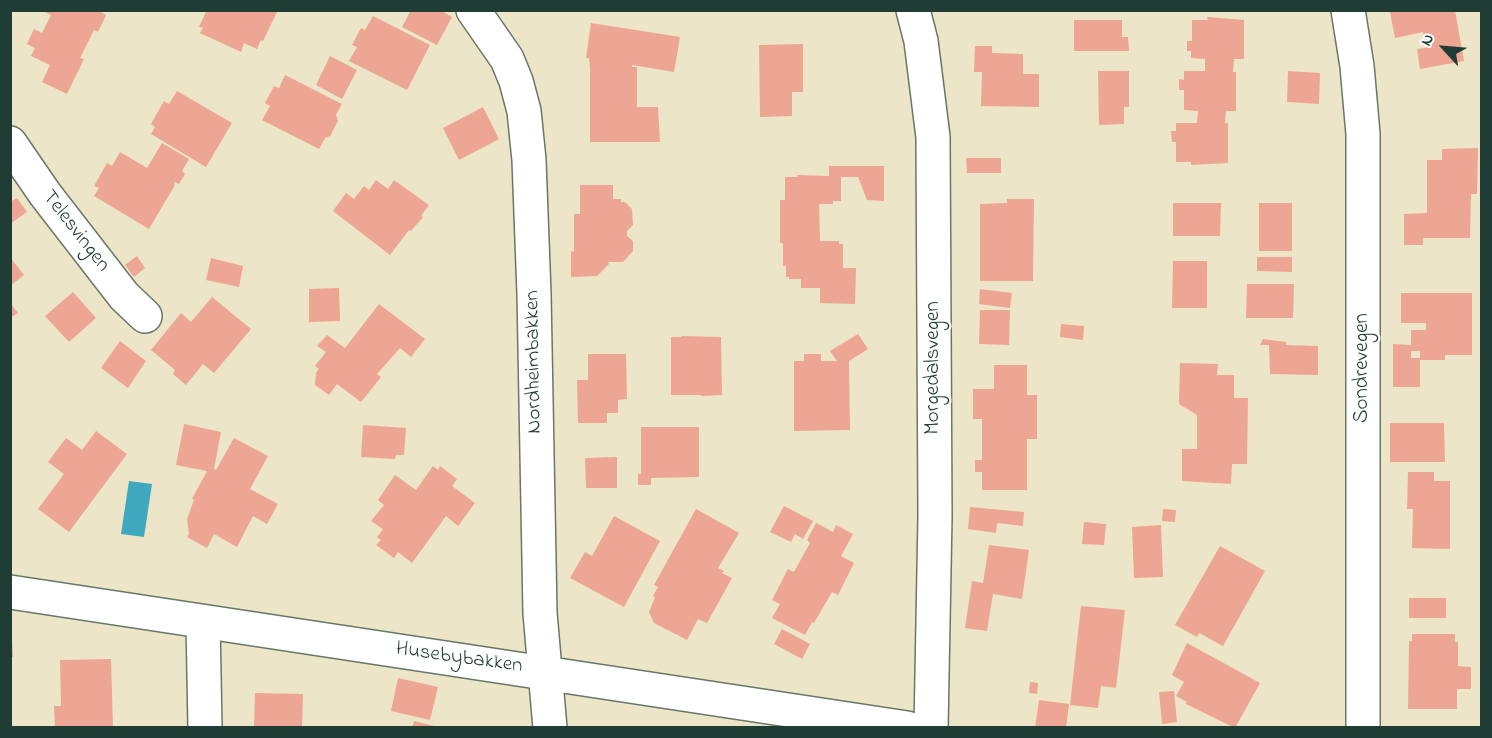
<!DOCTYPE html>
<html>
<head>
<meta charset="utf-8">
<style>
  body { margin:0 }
  #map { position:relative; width:1492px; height:738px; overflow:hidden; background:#ede5c7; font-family:"Indie Flower",sans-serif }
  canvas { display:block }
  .frame { position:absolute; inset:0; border:12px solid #1f3d34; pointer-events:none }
  .north { position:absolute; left:1414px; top:18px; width:60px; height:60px; -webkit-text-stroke:4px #fff; paint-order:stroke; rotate:296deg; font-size:16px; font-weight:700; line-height:24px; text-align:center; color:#1f3d34 }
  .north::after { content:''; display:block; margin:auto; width:21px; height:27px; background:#1f3d34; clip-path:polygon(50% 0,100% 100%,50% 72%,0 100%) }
</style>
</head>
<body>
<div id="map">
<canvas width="1492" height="738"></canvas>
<div class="frame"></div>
<div class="north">N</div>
</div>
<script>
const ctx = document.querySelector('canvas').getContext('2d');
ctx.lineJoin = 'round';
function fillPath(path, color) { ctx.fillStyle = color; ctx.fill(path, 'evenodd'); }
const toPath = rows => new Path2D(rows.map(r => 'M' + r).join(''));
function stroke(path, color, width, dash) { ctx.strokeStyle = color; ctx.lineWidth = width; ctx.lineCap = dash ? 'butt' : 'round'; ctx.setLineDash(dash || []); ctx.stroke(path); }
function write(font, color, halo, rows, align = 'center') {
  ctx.font = font + ' "Indie Flower",sans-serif'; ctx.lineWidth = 4.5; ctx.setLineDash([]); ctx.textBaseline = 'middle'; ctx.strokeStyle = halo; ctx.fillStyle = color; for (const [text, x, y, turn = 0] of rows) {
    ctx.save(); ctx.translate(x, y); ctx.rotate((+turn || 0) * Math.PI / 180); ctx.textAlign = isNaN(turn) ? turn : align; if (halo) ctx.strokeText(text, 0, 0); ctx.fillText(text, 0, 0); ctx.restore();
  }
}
fillPath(toPath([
  [129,481,152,484,144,537,121,534]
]), '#3ea8be');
fillPath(toPath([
  [41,10,98,10,106,15,98,32,94,30,80,58,84,59,67,94,42,82,50,65,31,56,35,48,27,44,34,29,42,33,51,15],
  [207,10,278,10,263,41,261,40,257,49,244,43,241,52,200,33,203,28,199,27],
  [411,10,440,10,452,17,437,45,402,27],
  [1396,10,1455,10,1464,61,1420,69,1417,49,1426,48,1423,32,1395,38,1390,12],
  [373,16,430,45,407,90,349,61,357,47,352,45,361,28,365,30],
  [1207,17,1244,20,1244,59,1234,59,1233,72,1236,72,1236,111,1226,111,1225,123,1228,123,1228,163,1191,165,1191,162,1176,162,1176,142,1172,142,1171,131,1176,131,1176,123,1197,123,1198,111,1184,110,1184,90,1179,90,1179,79,1184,80,1184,71,1205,71,1205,59,1191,58,1191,51,1187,51,1187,41,1192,41,1192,20,1208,20],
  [1074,20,1122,20,1122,37,1128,37,1129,51,1074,51],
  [591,23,680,37,674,72,632,65,632,67,637,67,637,107,658,107,660,142,590,142,590,68,589,58,586,58],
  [803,44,803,92,792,92,792,116,760,117,759,45],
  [975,46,992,46,992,53,1023,54,1023,74,1039,74,1039,107,981,106,982,72,974,72],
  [330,56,357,70,342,99,316,85],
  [1098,71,1129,71,1129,107,1124,107,1124,124,1099,125],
  [1288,71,1320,73,1319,104,1287,102],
  [285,75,342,104,336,115,338,121,330,136,325,138,319,149,262,120,270,106,265,103,274,86,279,88],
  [177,91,232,123,206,167,151,134,155,127,151,124,164,101,169,104],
  [483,107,499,139,459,160,443,128],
  [162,143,189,159,182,171,185,174,179,184,175,182,174,184,175,185,149,229,94,196,99,188,94,186,107,163,112,166,120,152,147,168],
  [1478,148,1477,194,1471,194,1470,238,1423,238,1423,245,1404,245,1404,214,1427,213,1427,160,1442,160,1442,149],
  [966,158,1001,158,1001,173,967,173],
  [829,166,884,166,884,201,867,200,858,177,841,177,841,201,833,201,833,204,819,204,820,241,839,241,839,244,843,244,843,268,856,268,855,304,820,303,820,288,801,288,801,279,789,279,789,277,786,277,786,266,783,266,783,243,780,243,780,200,785,200,785,177,798,177,797,175,829,176],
  [376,180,388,189,394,180,429,205,421,216,423,217,411,231,409,230,390,255,333,211,346,193,354,199,364,186,369,190],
  [580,185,613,185,613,199,621,199,621,202,625,202,632,209,633,225,627,231,627,236,633,241,633,251,623,262,608,262,609,264,597,276,571,277,571,251,574,252,574,214,580,214],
  [17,198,27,212,10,224,10,202],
  [1007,199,1034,199,1033,281,980,281,980,204,1007,203],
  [1173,203,1221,203,1220,236,1173,236],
  [1259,203,1292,203,1292,251,1259,251],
  [137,256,145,268,134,277,125,265],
  [10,257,24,275,10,286],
  [1257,257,1292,257,1292,272,1257,271],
  [211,258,243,266,239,287,206,280],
  [1173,261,1207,261,1207,308,1172,308],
  [1247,284,1294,284,1293,318,1246,318],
  [339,288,340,321,309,322,309,289],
  [980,289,1012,293,1010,308,979,304],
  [73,292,96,318,69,342,45,316],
  [1401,293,1472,293,1472,355,1445,355,1445,360,1420,360,1420,387,1393,387,1393,344,1411,345,1411,330,1426,330,1426,323,1401,323],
  [1411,351,1420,351,1420,358,1411,358],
  [212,297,251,329,214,373,203,364,186,385,173,374,175,370,151,350,181,313,191,322],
  [10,303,18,313,10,318],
  [379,304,425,339,411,357,400,348,377,374,381,377,361,402,337,384,329,395,315,385,316,373,319,369,315,366,326,352,317,346,327,335,345,348],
  [980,310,1010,310,1009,345,979,344],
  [1061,324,1084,326,1083,340,1060,337],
  [858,334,868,349,849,361,850,430,794,431,794,361,804,361,804,354,821,354,821,361,837,361,830,351],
  [682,336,721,337,722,395,702,396,700,395,671,395,671,337,681,337],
  [1263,339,1286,342,1286,345,1318,346,1318,375,1270,374,1269,345,1260,345],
  [120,341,146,361,128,388,101,368],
  [588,354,626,354,627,399,618,400,618,413,607,413,607,423,578,423,577,380,588,380],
  [1180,363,1218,364,1217,375,1234,375,1234,398,1248,398,1247,464,1232,464,1231,484,1182,481,1182,449,1197,449,1197,415,1179,404],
  [994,365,1027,365,1027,395,1037,395,1037,439,1027,439,1027,490,982,490,982,472,975,472,975,460,982,460,982,419,973,419,973,389,994,389],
  [1390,423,1444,423,1445,462,1390,462],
  [184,424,221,432,214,469,216,470,234,438,268,456,250,489,278,504,267,524,253,516,237,547,214,534,207,548,187,537,189,534,187,519,194,500,192,499,207,471,176,465],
  [363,425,406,428,404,455,396,455,395,459,361,457],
  [641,427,699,427,699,477,651,478,651,485,638,485,638,474,641,474],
  [96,431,127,454,69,532,38,509,64,474,48,462,66,438,82,450],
  [617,457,617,488,586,488,585,458],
  [433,466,438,470,440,466,457,479,452,486,475,503,458,526,446,516,412,563,398,552,394,558,376,545,381,540,377,537,383,529,371,521,384,505,378,500,395,475,416,490],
  [1408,472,1434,472,1434,481,1450,481,1450,549,1412,548,1413,509,1407,509],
  [784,506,813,521,803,539,795,534,791,542,770,532],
  [970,507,1024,512,1023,526,997,523,996,533,968,529],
  [696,509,739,533,718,568,724,571,722,573,732,578,707,623,698,619,687,640,654,623,649,612,655,597,653,596,658,587,654,585],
  [1163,509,1176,510,1175,522,1162,521],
  [614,516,660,541,624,607,570,578,585,552,592,556],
  [1084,522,1106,524,1104,545,1082,544],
  [816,523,833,532,836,525,853,534,841,556,854,563,838,595,832,592,814,623,812,622,805,635,772,618,780,604,772,600,788,569,794,572,810,543,807,540],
  [1161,525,1163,577,1134,578,1132,527],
  [989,545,1029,550,1022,599,993,594,987,631,965,628,972,581,983,583],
  [1220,546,1265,571,1223,646,1199,633,1197,637,1175,625],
  [1409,598,1446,598,1446,618,1409,618],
  [1081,606,1125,610,1116,688,1101,686,1098,708,1070,705],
  [782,629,810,644,802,659,774,644],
  [1412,634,1455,634,1455,642,1458,642,1458,666,1471,667,1471,689,1457,689,1457,709,1408,709,1409,641,1412,641],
  [10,641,12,641,13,657,10,657],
  [1187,643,1260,683,1235,728,1186,704,1187,702,1176,696,1184,682,1172,675],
  [111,659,113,728,55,728,54,706,61,706,60,660],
  [398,678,438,687,430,720,391,711],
  [1030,682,1038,683,1037,694,1029,693],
  [1174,691,1177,722,1162,724,1159,692],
  [255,693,303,694,302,728,254,728],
  [1039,700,1069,704,1066,728,1035,728],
  [414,721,438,727,438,728,412,728]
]), '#eda594');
const minor = toPath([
  [473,10,507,59,516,81,524,111,529,160,534,294,540,613,550,728],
  [913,10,921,41,933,137,935,516,931,728],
  [1348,10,1357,66,1363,134,1363,728],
  [10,143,45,194,124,296,145,316],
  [10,592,907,728],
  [203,622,205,728]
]);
stroke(minor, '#677867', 36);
stroke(minor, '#fff', 33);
write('21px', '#1f3d34', '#fff', [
  ["Telesvingen",75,232,52],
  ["Nordheimbakken",535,362,-91],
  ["Morgedalsvegen",935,368,-90],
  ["Sondrevegen",1364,368,-90],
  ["Husebybakken",459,659,8]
]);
</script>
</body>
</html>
